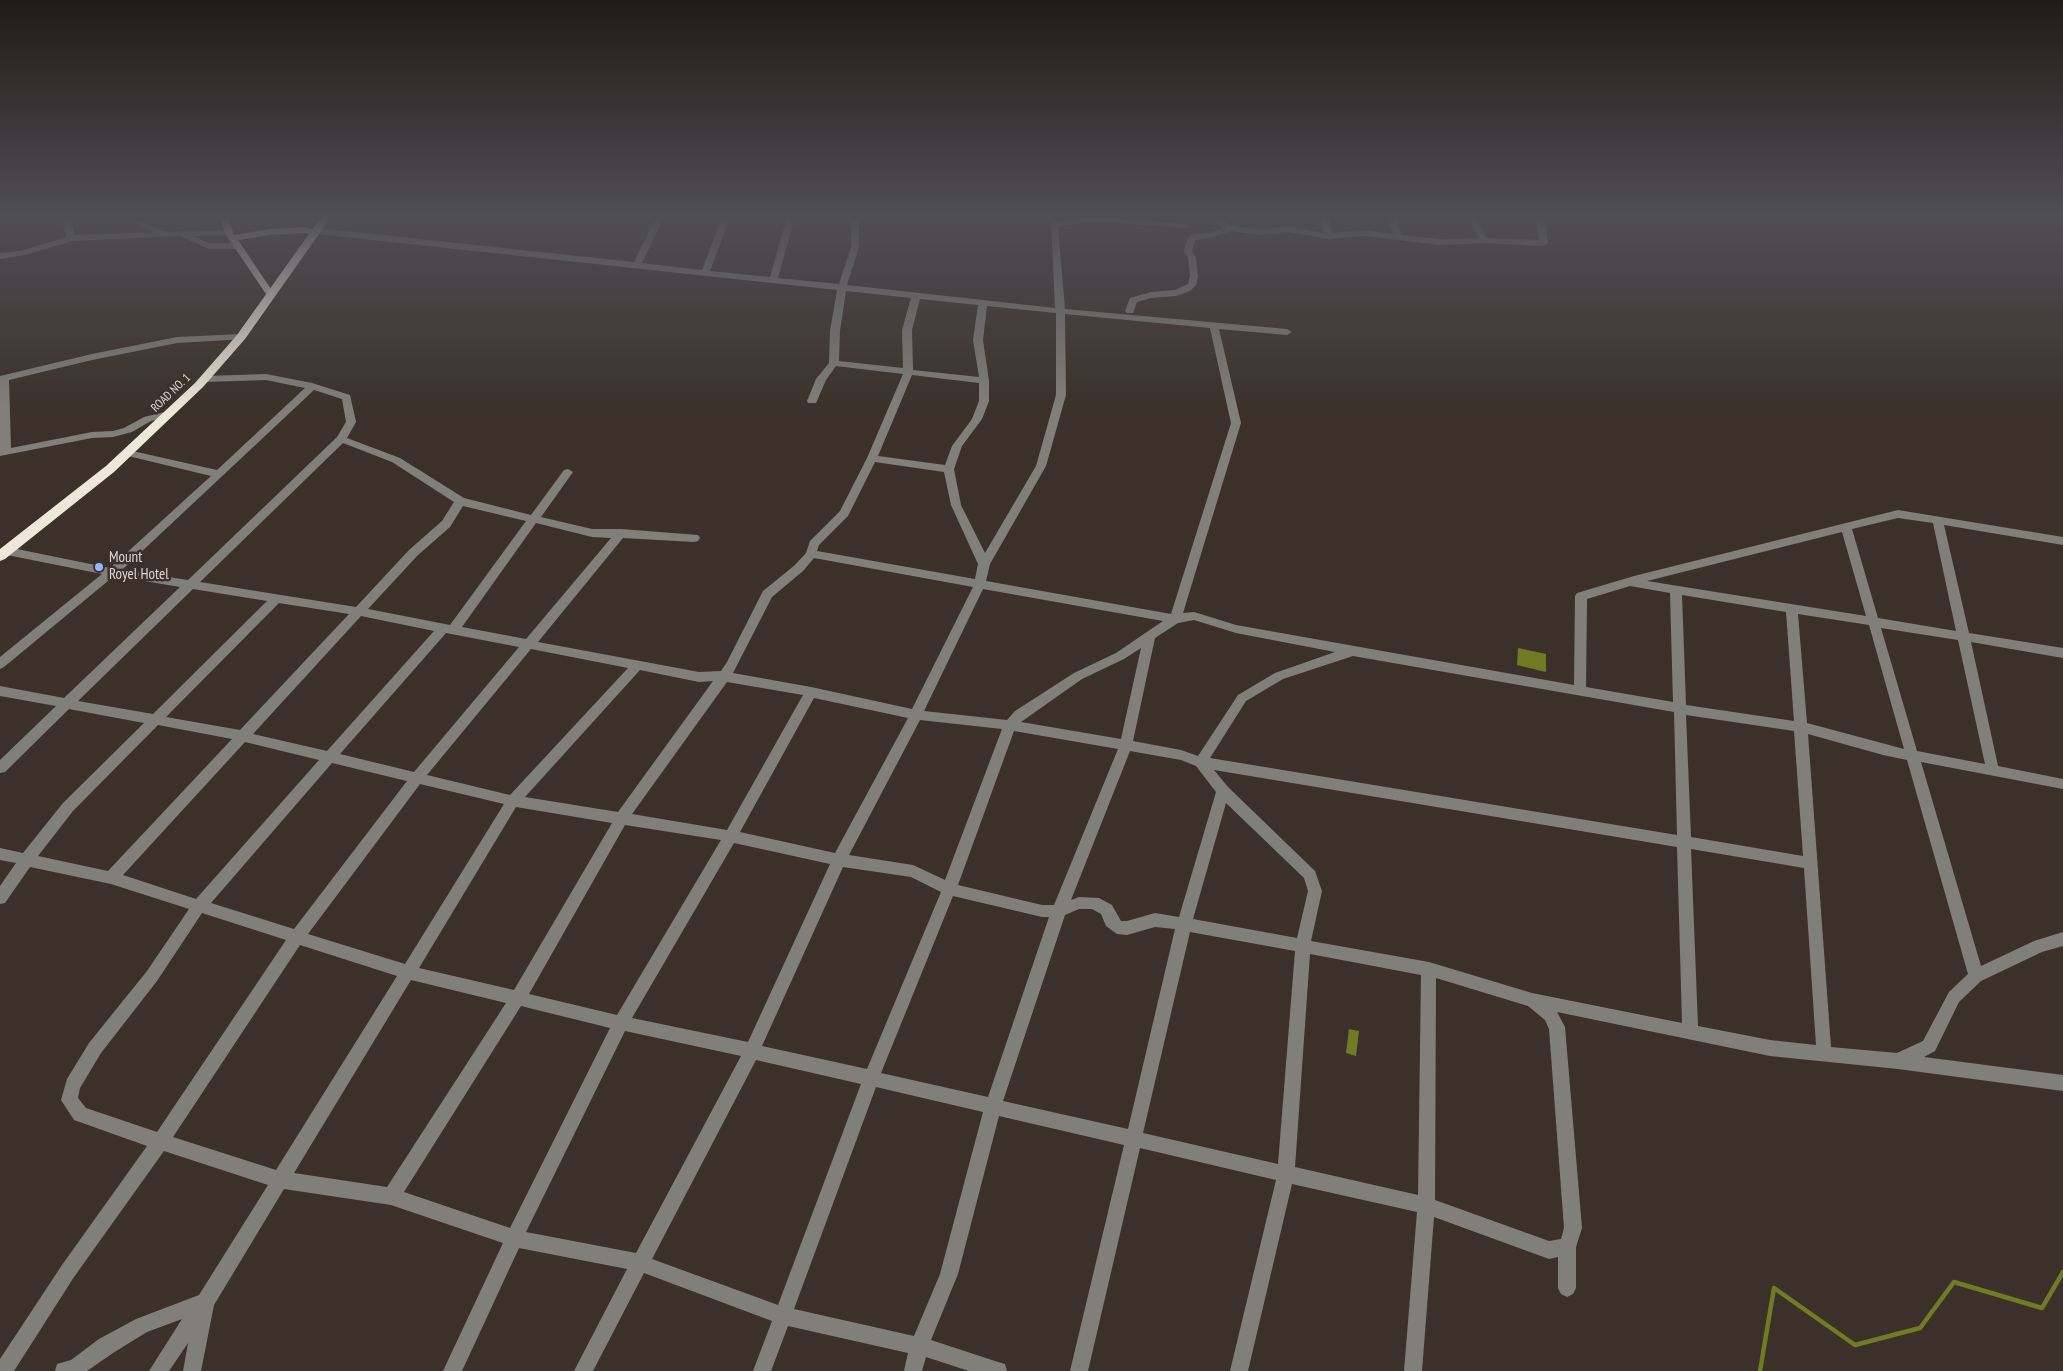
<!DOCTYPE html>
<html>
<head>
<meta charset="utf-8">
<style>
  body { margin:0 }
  canvas { display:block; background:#3b312a }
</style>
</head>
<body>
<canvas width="2063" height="1371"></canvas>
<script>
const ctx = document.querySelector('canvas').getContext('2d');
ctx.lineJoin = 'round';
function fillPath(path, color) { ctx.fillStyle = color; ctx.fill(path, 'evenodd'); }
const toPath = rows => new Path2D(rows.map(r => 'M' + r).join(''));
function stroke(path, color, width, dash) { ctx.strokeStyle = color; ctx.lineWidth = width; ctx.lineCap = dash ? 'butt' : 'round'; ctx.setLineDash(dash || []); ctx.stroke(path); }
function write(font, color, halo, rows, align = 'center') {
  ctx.font = font + ' "PT Sans Narrow",sans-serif'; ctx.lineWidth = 5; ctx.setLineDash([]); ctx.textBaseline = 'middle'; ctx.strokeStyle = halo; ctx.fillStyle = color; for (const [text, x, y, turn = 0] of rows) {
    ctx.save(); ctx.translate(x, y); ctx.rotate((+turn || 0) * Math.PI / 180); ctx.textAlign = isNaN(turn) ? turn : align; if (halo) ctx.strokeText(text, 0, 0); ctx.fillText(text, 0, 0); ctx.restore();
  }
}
fillPath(toPath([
  [1518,648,1546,654,1546,672,1517,665],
  [1349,1029,1359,1031,1356,1056,1346,1053]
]), '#6f7c23');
stroke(toPath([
  [1760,1371,1774,1288,1855,1345,1920,1328,1954,1282,2042,1308,2063,1272]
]), '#6f7c23', 4.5);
fillPath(toPath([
  [62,217,70,217,75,235,153,232,135,224,134,222,138,220,165,232,231,230,232,232,228,235,192,236,210,243,238,243,242,246,238,249,209,249,180,236,72,241,25,255,0,259,0,253,21,251,66,237,62,217],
  [656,217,664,217,642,263,702,270,722,217,730,217,710,271,770,277,787,217,795,217,778,278,839,284,851,247,851,217,859,217,859,247,847,285,1055,308,1051,222,1097,217,1189,224,1190,226,1186,228,1096,221,1058,226,1065,309,1287,329,1292,332,1287,335,1219,329,1241,423,1183,613,1194,612,1236,625,1574,685,1575,596,1577,593,1634,576,1898,510,2063,537,2063,545,1944,525,1969,633,2063,648,2063,658,1971,642,1998,766,2063,779,2063,789,1921,762,1981,966,2034,941,2063,932,2063,946,2042,952,1981,981,1959,1002,1935,1051,1924,1057,2063,1075,2063,1091,1898,1069,1770,1056,1557,1012,1565,1027,1582,1228,1576,1247,1576,1288,1573,1294,1567,1297,1561,1294,1558,1288,1558,1257,1549,1259,1434,1217,1422,1371,1404,1371,1417,1212,1292,1184,1248,1371,1230,1371,1276,1180,1140,1148,1088,1371,1070,1371,1124,1145,999,1116,958,1274,931,1340,998,1362,1005,1364,1007,1371,969,1371,926,1357,922,1371,904,1371,908,1353,788,1326,771,1371,753,1371,772,1321,644,1273,593,1371,574,1371,627,1269,519,1248,462,1371,443,1371,503,1243,391,1205,284,1189,214,1305,201,1371,183,1371,188,1343,169,1371,149,1371,182,1319,147,1332,113,1353,87,1371,55,1371,57,1364,71,1360,99,1339,136,1319,199,1295,268,1185,164,1151,74,1277,14,1371,0,1371,0,1359,62,1265,147,1146,74,1120,61,1100,67,1079,89,1043,147,971,189,909,111,884,30,867,5,903,0,904,0,886,16,863,0,860,0,848,23,853,63,803,144,723,69,709,5,772,0,773,0,760,56,706,0,696,0,686,64,698,180,587,114,576,4,667,0,669,0,657,102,574,7,555,1,551,7,547,110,568,211,476,124,455,124,451,128,450,217,470,305,388,266,380,205,382,200,379,205,376,266,374,312,383,350,395,356,422,347,438,400,458,464,498,531,515,564,470,568,469,573,472,541,517,592,529,621,529,698,535,700,538,698,541,694,542,623,538,538,642,699,672,721,671,727,662,763,591,795,565,806,553,810,541,840,511,867,458,903,374,836,366,826,380,816,403,808,403,807,401,816,379,829,363,830,331,837,290,317,234,313,231,317,228,634,262,656,217],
  [846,291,911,298,902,330,903,368,839,361,840,331,846,291],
  [920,299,978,305,973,340,979,377,913,370,912,330,920,299],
  [987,306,1056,313,1056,395,1036,466,985,553,961,505,954,469,962,446,982,419,989,401,989,381,983,340,987,306],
  [1065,314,1210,328,1231,423,1171,614,986,581,990,564,1046,466,1066,395,1065,314],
  [912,375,979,383,979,401,972,419,952,446,945,465,878,456,912,375],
  [314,390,342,399,346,422,337,437,188,580,122,570,314,390],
  [343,443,392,462,454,502,442,521,409,550,356,607,200,582,343,443],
  [875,462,944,472,951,505,978,564,975,579,817,551,819,545,848,516,875,462],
  [463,506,526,521,450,625,368,609,417,556,450,527,463,506],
  [1898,518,1933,523,1956,631,1878,618,1852,529,1898,518],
  [536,523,592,537,611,538,526,639,462,627,536,523],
  [1842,532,1866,616,1647,581,1842,532],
  [814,558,973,587,912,709,811,687,733,673,772,597,803,571,814,558],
  [1630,586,1670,593,1673,702,1586,687,1587,599,1630,586],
  [193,589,267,601,153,714,78,701,193,589],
  [983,589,1163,621,1116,653,1074,673,1015,711,1007,720,924,711,983,589],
  [1682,595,1786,612,1794,721,1686,705,1682,595],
  [279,603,349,614,240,730,166,717,279,603],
  [1798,614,1869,625,1904,749,1807,723,1798,614],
  [361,616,434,631,327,751,253,734,361,616],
  [1194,620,1236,633,1335,652,1275,673,1238,695,1198,756,1181,750,1133,741,1155,638,1178,623,1194,620],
  [1881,628,1958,640,1985,764,1917,751,1881,628],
  [446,633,519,647,414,772,340,754,446,633],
  [1141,648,1121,739,1021,722,1082,679,1124,659,1141,648],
  [531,649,628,668,510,795,427,775,531,649],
  [1353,656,1674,712,1677,835,1210,758,1246,701,1283,679,1353,656],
  [640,670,699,682,713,681,618,812,525,797,640,670],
  [727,682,803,695,727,830,632,814,727,682],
  [814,698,908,718,835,853,740,832,814,698],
  [1686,715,1794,731,1803,856,1691,837,1686,715],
  [920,720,1002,729,945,880,913,865,849,855,920,720],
  [158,725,232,739,108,871,38,856,73,811,158,725],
  [1014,731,1118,749,1054,905,1042,905,958,885,1014,731],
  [1808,734,1883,755,1907,760,1968,974,1949,992,1923,1041,1897,1053,1831,1047,1808,734],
  [245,742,319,760,196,899,123,875,245,742],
  [1130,751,1181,760,1196,766,1216,792,1179,917,1155,913,1127,921,1121,921,1112,905,1099,898,1079,897,1071,900,1130,751],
  [332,763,407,781,294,929,211,903,332,763],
  [1214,770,1677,847,1682,1023,1532,993,1429,962,1311,941,1322,891,1315,871,1228,787,1214,770],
  [420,784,504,804,405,964,308,934,420,784],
  [1226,803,1304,878,1308,891,1297,938,1193,919,1226,803],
  [516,807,612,823,514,990,419,968,516,807],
  [625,825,721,840,617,1015,529,994,625,825],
  [734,843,830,864,748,1042,632,1018,734,843],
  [1691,849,1804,868,1816,1045,1770,1040,1698,1026,1691,849],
  [843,867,911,877,941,892,867,1069,762,1046,843,867],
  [953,896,1042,917,1049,917,988,1097,881,1073,953,896],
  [1079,909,1092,909,1101,914,1106,926,1117,934,1127,935,1155,927,1175,929,1128,1129,1003,1101,1065,915,1079,909],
  [202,913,286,940,157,1132,86,1108,78,1098,80,1088,101,1053,157,981,202,913],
  [1190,932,1295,951,1278,1164,1143,1133,1190,932],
  [300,945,397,976,276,1170,173,1137,300,945],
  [1310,954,1421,975,1418,1195,1295,1167,1310,954],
  [1436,978,1528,1006,1545,1020,1549,1029,1564,1228,1561,1239,1549,1241,1435,1200,1436,978],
  [411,980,506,1003,387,1187,294,1173,411,980],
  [521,1006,610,1028,510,1228,404,1192,521,1006],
  [625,1031,741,1056,636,1253,526,1232,625,1031],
  [756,1060,861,1084,778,1305,652,1259,756,1060],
  [876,1087,983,1112,940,1274,914,1336,794,1309,876,1087],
  [1207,217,1216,217,1232,226,1261,229,1288,226,1323,233,1321,217,1329,217,1332,233,1366,230,1393,234,1389,217,1397,217,1401,235,1440,239,1479,238,1468,217,1476,217,1487,238,1539,240,1536,217,1544,217,1548,243,1544,246,1484,243,1440,245,1366,236,1328,239,1288,232,1261,235,1231,231,1214,237,1195,240,1192,252,1196,257,1198,276,1196,285,1190,291,1176,296,1151,298,1137,302,1133,313,1127,313,1125,311,1130,298,1151,292,1175,290,1188,284,1190,276,1188,257,1184,252,1187,239,1192,234,1210,233,1223,228,1207,217],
  [241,334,246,337,244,339,177,343,92,360,9,380,11,448,92,432,113,431,124,428,144,417,169,411,174,414,173,416,151,421,132,432,113,437,92,438,0,456,0,376,92,354,177,337,241,334]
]), '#817f79');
fillPath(toPath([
  [220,217,228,217,234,235,270,229,305,227,320,233,316,236,305,233,270,235,238,240,275,295,271,298,268,297,224,232,220,217]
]), '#cfcabf');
fillPath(toPath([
  [321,217,331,217,245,339,203,387,114,472,5,559,0,561,0,549,106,466,195,383,237,335,321,217]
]), '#eee8da');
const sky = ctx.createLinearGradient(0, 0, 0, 409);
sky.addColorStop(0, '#201b17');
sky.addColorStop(0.53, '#4f4e55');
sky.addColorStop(1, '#4f4e5500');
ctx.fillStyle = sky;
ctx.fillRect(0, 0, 2063, 409);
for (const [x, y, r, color] of [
  [99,567,5,"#8fb8fd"]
]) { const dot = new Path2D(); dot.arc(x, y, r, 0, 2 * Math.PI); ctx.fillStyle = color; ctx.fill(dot); stroke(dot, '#3b312a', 2); }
write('12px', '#ded7d3', '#3b312a', [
  ["ROAD NO. 1",171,393,-44]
]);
write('15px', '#ded7d3', '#3b312a', [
  ["Mount",109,558],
  ["Royel Hotel",109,575]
], 'left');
</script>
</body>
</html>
